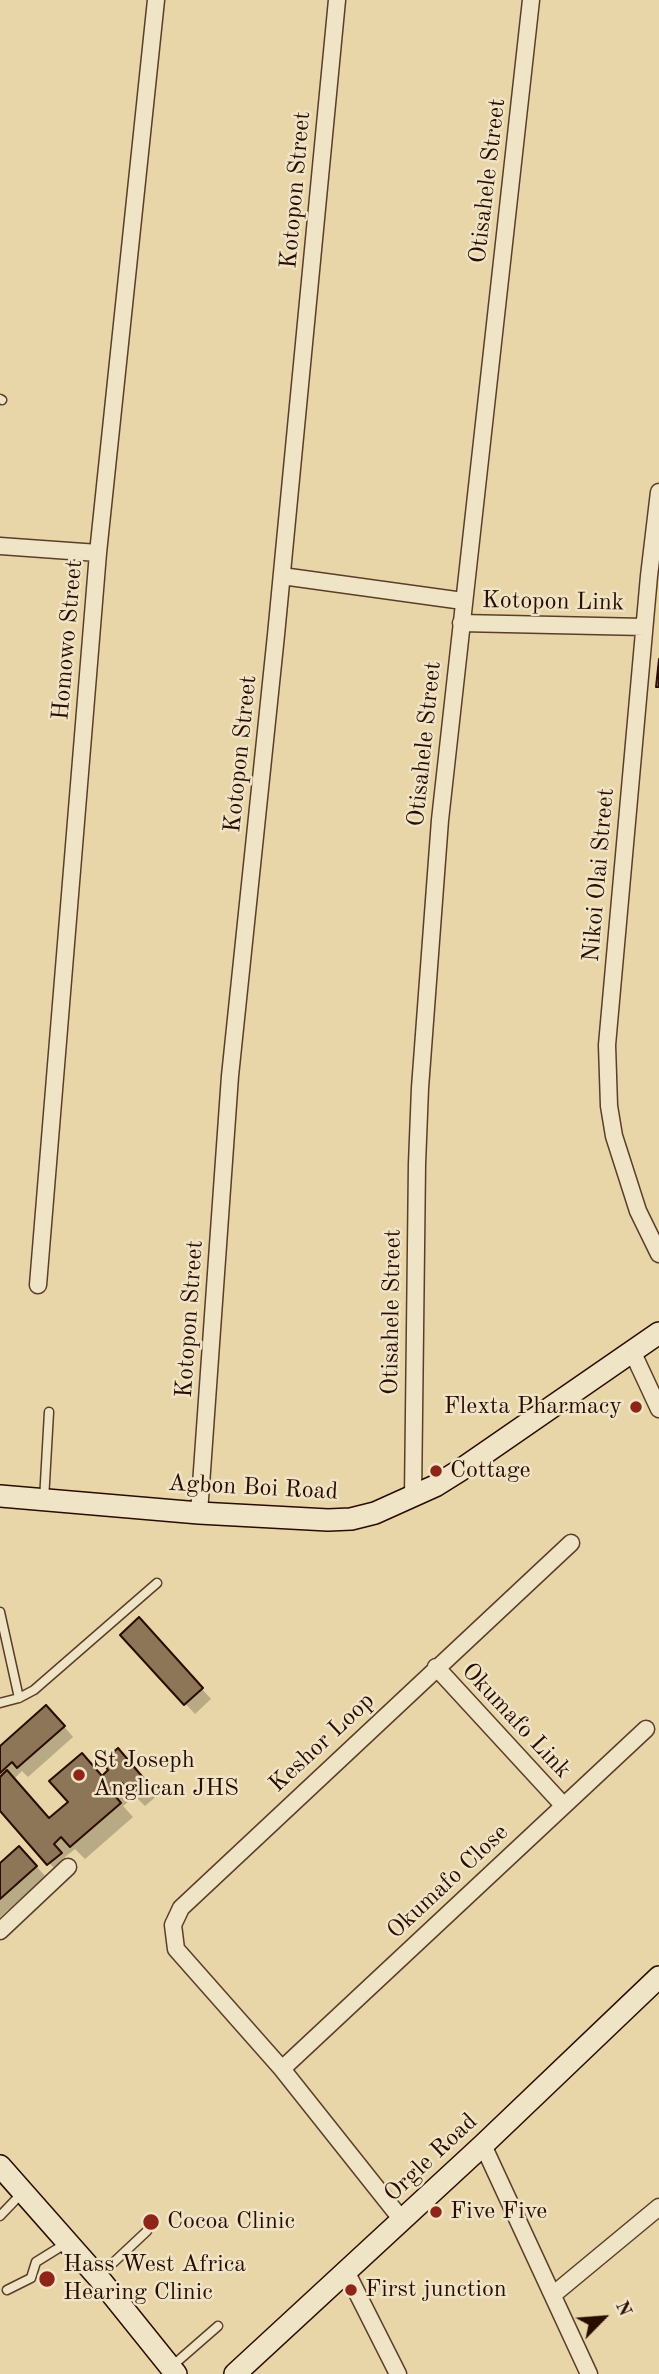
<!DOCTYPE html>
<html>
<head>
<meta charset="utf-8">
<style>
  body { margin:0 }
  #map { position:relative; width:659px; height:2374px; overflow:hidden; background:#e8d5a8; font-family:"Old Standard TT",serif }
  canvas { display:block }
  .north { position:absolute; left:568px; top:2283px; width:70px; height:70px; -webkit-text-stroke:5px #f0e4c6; paint-order:stroke; rotate:65deg; font-size:19px; font-weight:700; line-height:28px; text-align:center; color:#2a0c00 }
  .north::after { content:''; display:block; margin:auto; width:24px; height:32px; background:#2a0c00; clip-path:polygon(50% 0,100% 100%,50% 72%,0 100%) }
</style>
</head>
<body>
<div id="map">
<canvas width="659" height="2374"></canvas>
<div class="north">N</div>
</div>
<script>
const ctx = document.querySelector('canvas').getContext('2d');
ctx.lineJoin = 'round';
function fillPath(path, color) { ctx.fillStyle = color; ctx.fill(path, 'evenodd'); }
const toPath = rows => new Path2D(rows.map(r => 'M' + r).join(''));
function stroke(path, color, width, dash) { ctx.strokeStyle = color; ctx.lineWidth = width; ctx.lineCap = dash ? 'butt' : 'round'; ctx.setLineDash(dash || []); ctx.stroke(path); }
function write(font, color, halo, rows, align = 'center') {
  ctx.font = font + ' "Old Standard TT",serif'; ctx.lineWidth = 5; ctx.setLineDash([]); ctx.textBaseline = 'middle'; ctx.strokeStyle = halo; ctx.fillStyle = color; for (const [text, x, y, turn = 0] of rows) {
    ctx.save(); ctx.translate(x, y); ctx.rotate((+turn || 0) * Math.PI / 180); ctx.textAlign = isNaN(turn) ? turn : align; if (halo) ctx.strokeText(text, 0, 0); ctx.fillText(text, 0, 0); ctx.restore();
  }
}
fillPath(toPath([
  [148,1629,211,1699,195,1714,122,1635],
  [56,1717,73,1737,28,1777,22,1771,14,1779,50,1820,102,1777,130,1763,158,1795,145,1806,135,1796,123,1806,133,1817,85,1859,75,1849,65,1857,73,1867,62,1877,0,1808,0,1749],
  [29,1858,46,1877,0,1917,0,1865]
]), '#0003');
const building = toPath([
  [659,659,659,687,656,687,659,659],
  [139,1617,203,1688,184,1705,120,1635,139,1617],
  [46,1705,65,1726,17,1768,12,1762,0,1773,0,1746,46,1705],
  [118,1748,146,1781,131,1794,122,1783,112,1792,121,1803,70,1847,61,1837,54,1844,62,1853,47,1865,0,1811,0,1777,7,1770,49,1818,68,1802,49,1781,82,1753,102,1776,108,1770,102,1762,118,1748],
  [19,1846,37,1866,0,1899,0,1863,19,1846]
]);
fillPath(building, '#8d7557');
stroke(building, '#2a0c00', 2);
const lane = toPath([
  [0,399,2,400],
  [44,1500,49,1412],
  [0,1612,19,1698],
  [0,1703,19,1698,34,1690,157,1583],
  [0,2216,23,2192],
  [98,2277,147,2231],
  [7,2290,31,2278,36,2262,65,2244],
  [171,2367,218,2326]
]);
const street = toPath([
  [659,492,649,576,607,1045,609,1106,614,1136,638,1211,659,1254],
  [0,546,98,553],
  [282,576,463,601],
  [461,623,644,627],
  [38,1285,98,553,156,0],
  [632,1351,659,1409],
  [413,1497,417,1164,420,1088,440,820,531,0],
  [199,1513,230,1076,276,635,337,0],
  [436,1667,563,1805],
  [0,1931,68,1867],
  [282,2069,646,1729],
  [483,2145,589,2374],
  [402,2220,282,2069,176,1949,173,1925,181,1908,571,1543],
  [346,2271,398,2374],
  [554,2294,659,2207]
]);
const secondary = toPath([
  [0,1496,199,1513,328,1520,351,1519,375,1513,435,1486,459,1471,659,1333],
  [0,2166,98,2277,176,2374],
  [235,2374,483,2145,659,1977]
]);
stroke(lane, '#5a3e2a', 11);
stroke(street, '#5a3e2a', 19);
stroke(secondary, '#2a0c00', 24);
stroke(lane, '#f0e4c6', 8);
stroke(street, '#f0e4c6', 16);
stroke(secondary, '#f0e4c6', 21);
for (const [x, y, r, color] of [
  [636,1407,7,"#8f2418"],
  [436,1471,7,"#8f2418"],
  [79,1775,7,"#8f2418"],
  [436,2212,7,"#8f2418"],
  [151,2222,9,"#8f2418"],
  [47,2279,9,"#8f2418"],
  [351,2290,7,"#8f2418"]
]) { const dot = new Path2D(); dot.arc(x, y, r, 0, 2 * Math.PI); ctx.fillStyle = color; ctx.fill(dot); stroke(dot, '#f0e4c6', 2.5); }
write('24px', '#2a0c00', '#f0e4c6', [
  ["Otisahele Street",488,181,-83],
  ["Kotopon Street",296,190,-85],
  ["Kotopon Link",553,602,1],
  ["Homowo Street",68,640,-85],
  ["Otisahele Street",425,744,-84],
  ["Kotopon Street",241,754,-84],
  ["Nikoi Olai Street",599,875,-85],
  ["Otisahele Street",392,1312,-89],
  ["Kotopon Street",190,1319,-86],
  ["Agbon Boi Road",253,1488,3],
  ["Okumafo Link",516,1721,47],
  ["Keshor Loop",322,1743,-43],
  ["Okumafo Close",448,1882,-43],
  ["Orgle Road",431,2158,-43]
]);
write('24px', '#2a0c00', '#f0e4c6', [
  ["Flexta Pharmacy",622,1407,"right"],
  ["Cottage",450,1471],
  ["St Joseph",93,1761],
  ["Anglican JHS",93,1789],
  ["Five Five",450,2212],
  ["Cocoa Clinic",167,2222],
  ["Hass West Africa",63,2265],
  ["Hearing Clinic",63,2293],
  ["First junction",365,2290]
], 'left');
</script>
</body>
</html>
